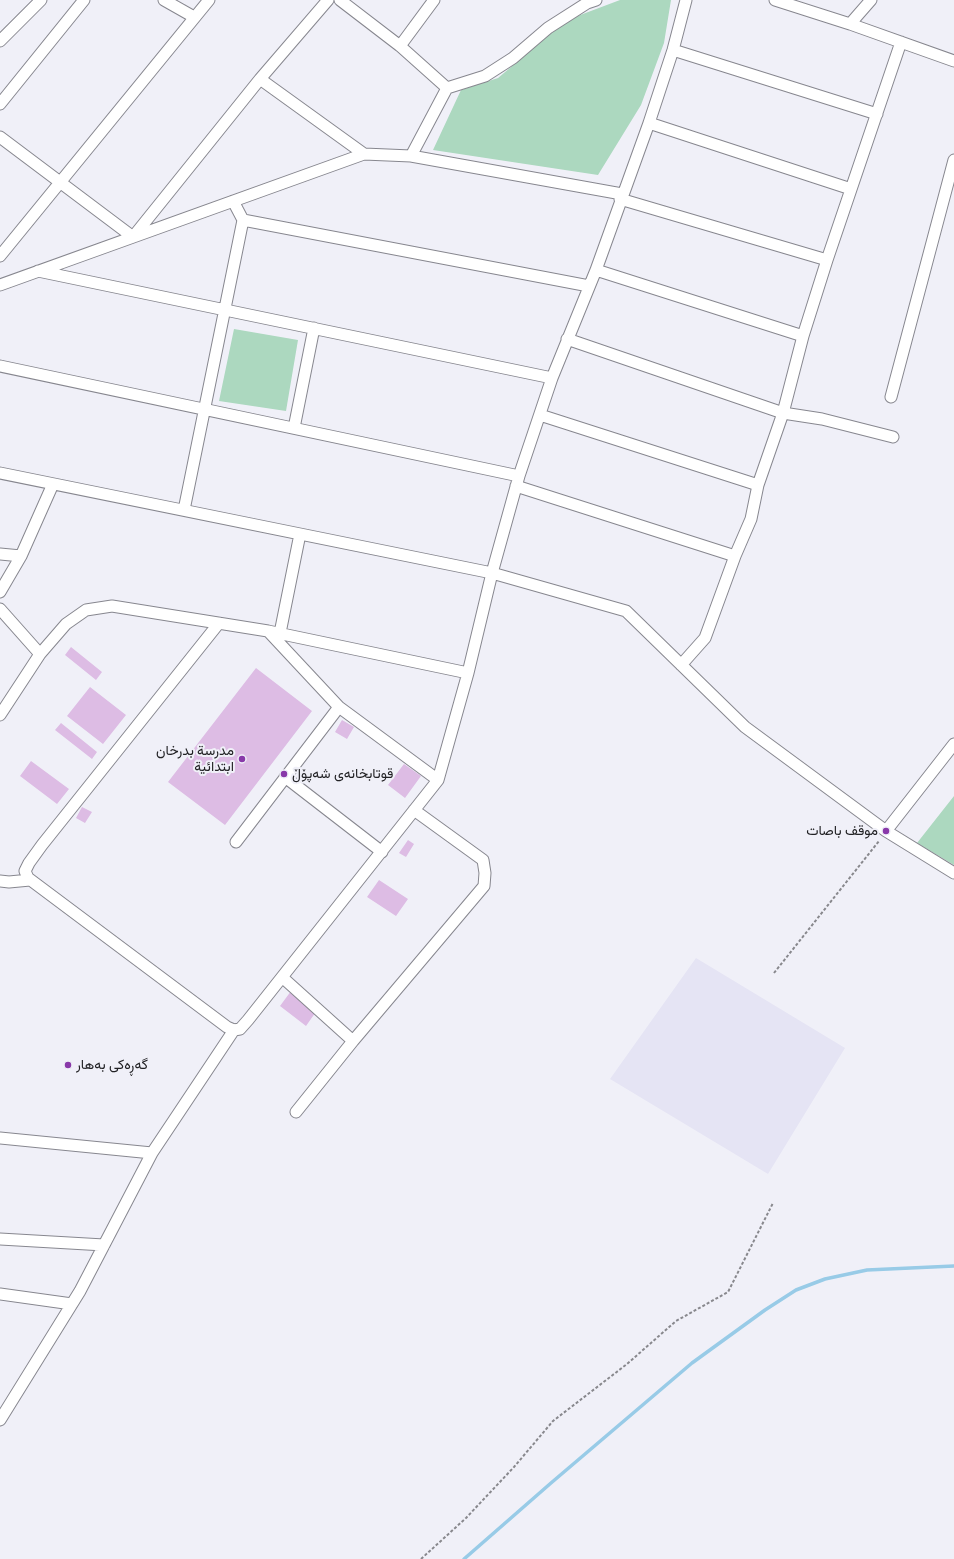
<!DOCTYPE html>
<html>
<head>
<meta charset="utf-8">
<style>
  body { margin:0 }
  canvas { display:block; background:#f0f0f8 }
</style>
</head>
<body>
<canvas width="954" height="1559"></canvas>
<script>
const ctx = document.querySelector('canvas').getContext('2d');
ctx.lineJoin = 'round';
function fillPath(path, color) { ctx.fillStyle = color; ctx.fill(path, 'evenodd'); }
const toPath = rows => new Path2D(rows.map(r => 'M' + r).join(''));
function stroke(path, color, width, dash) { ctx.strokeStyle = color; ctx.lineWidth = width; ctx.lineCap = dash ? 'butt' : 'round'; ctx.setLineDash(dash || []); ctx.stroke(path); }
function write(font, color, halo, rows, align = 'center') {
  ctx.font = font + ' "IBM Plex Sans",Vazirmatn,sans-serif'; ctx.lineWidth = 4; ctx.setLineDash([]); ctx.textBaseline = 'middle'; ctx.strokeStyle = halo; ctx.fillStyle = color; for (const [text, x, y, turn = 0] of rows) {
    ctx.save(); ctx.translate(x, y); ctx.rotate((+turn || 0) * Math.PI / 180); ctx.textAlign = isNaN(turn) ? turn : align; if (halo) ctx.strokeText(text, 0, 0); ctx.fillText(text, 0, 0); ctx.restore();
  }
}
fillPath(toPath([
  [696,958,845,1048,768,1174,610,1079]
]), '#e5e4f4');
fillPath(toPath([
  [620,0,671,0,664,43,641,105,598,175,433,150,461,90,498,78,567,20],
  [234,329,298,340,286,411,219,401],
  [954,796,954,865,917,843]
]), '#acd8bf');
stroke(toPath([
  [464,1559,551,1483,692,1363,765,1310,796,1290,825,1279,867,1270,954,1266]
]), '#98cbe7', 3.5);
fillPath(toPath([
  [71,647,102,672,96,680,65,655],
  [256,668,312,711,225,825,168,782],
  [90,687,126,715,103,744,67,716],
  [342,720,354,727,347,739,335,732],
  [61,723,97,752,92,759,55,730],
  [31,761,69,789,57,804,20,776],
  [404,764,421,776,405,798,388,785],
  [82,807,92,812,85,823,76,818],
  [408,840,414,844,406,857,399,853],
  [379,880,408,899,396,916,367,897],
  [294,987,320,1006,306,1026,280,1006]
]), '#ddbce4');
const minor = toPath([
  [164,0,194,17],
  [340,0,400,46,447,88,411,156],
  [775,0,850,24,954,61],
  [850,24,871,0],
  [0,41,41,0],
  [400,46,434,0],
  [673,50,877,114],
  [260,79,364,154],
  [447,88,485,76,513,58,548,28,587,3,596,0],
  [0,104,84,0],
  [649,123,851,189],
  [0,137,133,237,260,79,328,0],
  [620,199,827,260],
  [243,220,589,286],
  [0,256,209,0],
  [596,270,803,336],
  [38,271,552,378],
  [0,285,364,154,411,156,622,194],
  [567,339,783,413,803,336,827,260,901,42],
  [0,366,519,476],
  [891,397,954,160],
  [540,415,758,485],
  [294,428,314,328],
  [0,473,492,573,626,611,745,727,886,831,954,873],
  [516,486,735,556],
  [184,510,243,220,233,201],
  [0,554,21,556],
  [0,592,21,556,53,484],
  [0,609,40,654],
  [219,623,42,845,29,863,25,871,28,878,227,1027,234,1030,240,1029,248,1020,438,780,468,673,492,573,519,476,552,378,596,270,649,123,673,50,686,0],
  [268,631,339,707,438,780],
  [280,633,300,534],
  [681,665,705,638,735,556,751,519,758,485,783,413,822,419,893,437],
  [0,715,40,654,66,624,86,610,112,606,268,631,468,673],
  [285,777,382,852],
  [886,831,954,744],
  [236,842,339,707],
  [0,881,9,882,30,880],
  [282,977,353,1041],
  [296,1112,353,1041,484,886,485,873,483,860,414,810],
  [0,1138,152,1153],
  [0,1239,104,1245],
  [0,1294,72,1304],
  [0,1420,80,1291,152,1153,234,1030]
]);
stroke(minor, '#87878f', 13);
stroke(toPath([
  [774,973,879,841],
  [421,1559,466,1518,514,1467,553,1421,627,1364,676,1321,728,1292,773,1203]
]), '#88888d', 2, [3, 2]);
stroke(minor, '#fff', 11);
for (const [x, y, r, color] of [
  [242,759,4,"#8939a9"],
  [284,774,4,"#8939a9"],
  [886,831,4,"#8939a9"],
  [68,1065,4,"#8939a9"]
]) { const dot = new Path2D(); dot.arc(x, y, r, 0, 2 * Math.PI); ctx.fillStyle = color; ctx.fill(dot); stroke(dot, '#f0f0f8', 1.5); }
write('14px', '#222225', '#f0f0f8', [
  ["مدرسة بدرخان",234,751],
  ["ابتدائية",234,767],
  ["قوتابخانەی شەپۆڵ",292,774,"left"],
  ["موقف باصات",878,831],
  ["گەڕەکی بەهار",76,1065,"left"]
], 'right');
</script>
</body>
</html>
